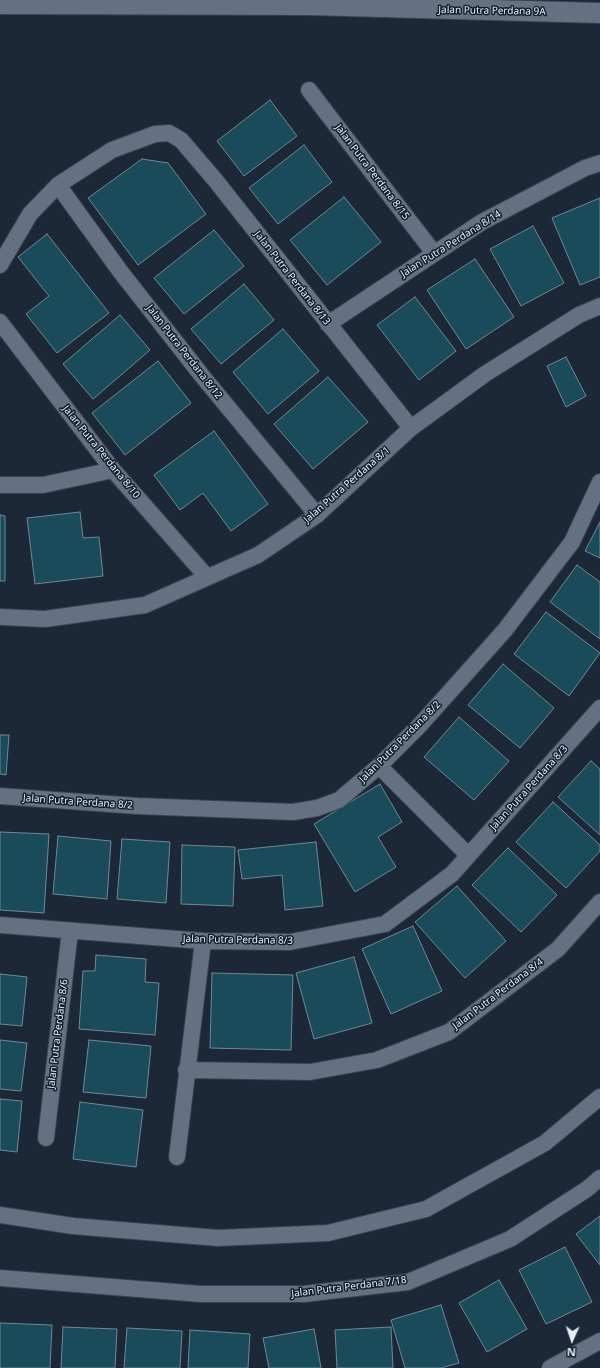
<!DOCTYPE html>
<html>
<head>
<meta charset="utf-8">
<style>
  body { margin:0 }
  #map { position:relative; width:600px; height:1368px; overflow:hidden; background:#1c2837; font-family:"Noto Sans",sans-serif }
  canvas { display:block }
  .north { position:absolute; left:552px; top:1320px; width:40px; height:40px; -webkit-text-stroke:3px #131e2d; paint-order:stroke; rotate:183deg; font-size:11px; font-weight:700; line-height:16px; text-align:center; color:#e6eef8 }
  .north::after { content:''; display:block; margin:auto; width:14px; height:18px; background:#e6eef8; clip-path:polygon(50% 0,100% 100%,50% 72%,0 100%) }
</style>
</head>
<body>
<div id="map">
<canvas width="600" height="1368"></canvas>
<div class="north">N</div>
</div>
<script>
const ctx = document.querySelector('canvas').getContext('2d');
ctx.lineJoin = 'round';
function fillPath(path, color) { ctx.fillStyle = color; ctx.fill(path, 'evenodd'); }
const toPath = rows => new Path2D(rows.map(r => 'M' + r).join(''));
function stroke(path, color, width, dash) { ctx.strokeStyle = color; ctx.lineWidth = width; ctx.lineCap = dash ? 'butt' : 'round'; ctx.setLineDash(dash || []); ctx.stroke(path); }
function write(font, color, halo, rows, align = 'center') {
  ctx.font = font + ' "Noto Sans",sans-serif'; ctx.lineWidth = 3; ctx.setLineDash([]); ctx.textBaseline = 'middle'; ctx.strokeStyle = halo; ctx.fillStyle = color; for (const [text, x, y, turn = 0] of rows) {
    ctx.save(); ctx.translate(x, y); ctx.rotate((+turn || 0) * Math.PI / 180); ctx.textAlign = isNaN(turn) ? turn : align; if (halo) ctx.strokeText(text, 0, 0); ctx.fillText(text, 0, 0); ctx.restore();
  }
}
const building = toPath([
  [270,100,297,136,244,176,217,141,270,100],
  [304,145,332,182,278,224,249,188,304,145],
  [142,159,168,163,206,214,138,265,88,198,142,159],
  [344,197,381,242,327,285,290,240,344,197],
  [600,198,600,277,580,285,552,218,600,198],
  [533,226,564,283,521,306,490,249,533,226],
  [214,230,244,266,184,314,154,278,214,230],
  [47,234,109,313,57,353,26,314,49,296,18,257,47,234],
  [475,259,514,317,466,349,427,290,475,259],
  [244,284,274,320,221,364,191,329,244,284],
  [415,297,456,351,419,380,377,325,415,297],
  [120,315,150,350,93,399,63,364,120,315],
  [283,329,319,371,268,414,233,372,283,329],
  [566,357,586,396,566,407,547,366,566,357],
  [158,361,191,403,125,455,92,413,158,361],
  [328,377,368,422,313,469,274,424,328,377],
  [214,431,268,504,231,531,203,493,180,510,154,475,214,431],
  [80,512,83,538,99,537,103,576,35,584,27,518,80,512],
  [0,515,5,516,5,581,0,581,0,515],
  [600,522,600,558,585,551,600,522],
  [577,565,600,582,600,639,550,602,577,565],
  [546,612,600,653,569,696,514,654,546,612],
  [503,664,554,708,520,748,468,705,503,664],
  [459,717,509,761,474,800,424,757,459,717],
  [0,735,9,735,6,775,0,774,0,735],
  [591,761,600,769,600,835,558,797,591,761],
  [380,784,402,822,378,837,396,867,355,892,314,824,380,784],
  [553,802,600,845,600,851,566,888,516,842,553,802],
  [0,832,49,834,44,913,0,910,0,832],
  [58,836,111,841,107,899,53,894,58,836],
  [122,839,170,842,166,903,117,899,122,839],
  [316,842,323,906,285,910,282,875,242,879,238,850,316,842],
  [182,845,235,847,233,906,181,904,182,845],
  [508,848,557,895,521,932,472,885,508,848],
  [457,886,506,941,465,978,415,922,457,886],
  [413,926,442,991,391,1014,362,949,413,926],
  [96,955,146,959,145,982,159,983,155,1035,79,1029,83,971,95,971,96,955],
  [354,957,372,1023,314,1039,296,973,354,957],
  [212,973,293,975,291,1050,210,1048,212,973],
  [0,974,27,977,22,1026,0,1024,0,974],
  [0,1040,27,1043,21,1091,0,1089,0,1040],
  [89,1040,151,1046,146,1098,83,1092,89,1040],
  [0,1099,22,1101,17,1152,0,1150,0,1099],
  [80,1102,143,1110,136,1167,73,1159,80,1102],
  [600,1216,600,1265,576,1234,600,1216],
  [565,1247,592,1302,546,1324,519,1270,565,1247],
  [499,1280,527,1329,487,1352,459,1303,499,1280],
  [441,1305,459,1363,441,1368,405,1368,391,1320,441,1305],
  [0,1323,52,1325,50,1368,0,1368,0,1323],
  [63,1327,117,1329,115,1368,61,1368,63,1327],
  [391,1327,393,1368,337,1368,335,1330,391,1327],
  [127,1328,182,1331,180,1368,124,1368,127,1328],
  [314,1329,321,1368,269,1368,263,1338,314,1329],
  [190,1330,250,1334,248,1368,188,1368,190,1330]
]);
fillPath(building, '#1a4b5a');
stroke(building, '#708993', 1);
const minor = toPath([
  [309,90,434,253],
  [58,185,120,271,203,377,317,515],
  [0,265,30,214,58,185,112,150,155,134,169,133,181,140,216,181,411,428],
  [0,322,113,470,207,577],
  [328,324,482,222,585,168,600,163],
  [0,485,43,485,113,470],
  [0,617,45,619,145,605,258,555,317,515,411,428,485,374,579,315,600,306],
  [379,766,468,855],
  [0,796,137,806,293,812,317,808,339,800,379,766,420,725,505,630,572,542,600,482],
  [0,925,203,941,290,942,385,924,452,874,600,708],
  [186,1070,310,1072,377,1060,449,1032,558,949,600,902],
  [46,1138,70,931],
  [177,1157,203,941],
  [0,1215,73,1226,218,1238,328,1233,426,1209,545,1143,600,1097],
  [0,1278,201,1294,304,1294,408,1282,510,1239,587,1189,600,1178],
  [550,1368,600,1341]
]);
const tertiary = toPath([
  [0,4,309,5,600,13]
]);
stroke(minor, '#37424e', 18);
stroke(tertiary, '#37424e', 22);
stroke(minor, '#637183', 16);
stroke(tertiary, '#637183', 20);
write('10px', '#e6eef8', '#131e2d', [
  ["Jalan Putra Perdana 9A",492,11,1],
  ["Jalan Putra Perdana 8/15",372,172,53],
  ["Jalan Putra Perdana 8/14",451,244,-32],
  ["Jalan Putra Perdana 8/13",292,278,52],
  ["Jalan Putra Perdana 8/12",184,352,52],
  ["Jalan Putra Perdana 8/10",101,452,51],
  ["Jalan Putra Perdana 8/1",347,485,-41],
  ["Jalan Putra Perdana 8/2",400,742,-45],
  ["Jalan Putra Perdana 8/3",529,788,-48],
  ["Jalan Putra Perdana 8/2",78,802,4],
  ["Jalan Putra Perdana 8/3",238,940,1],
  ["Jalan Putra Perdana 8/4",498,994,-37],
  ["Jalan Putra Perdana 8/6",58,1034,-83],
  ["Jalan Putra Perdana 7/18",349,1287,-7]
]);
</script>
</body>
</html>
